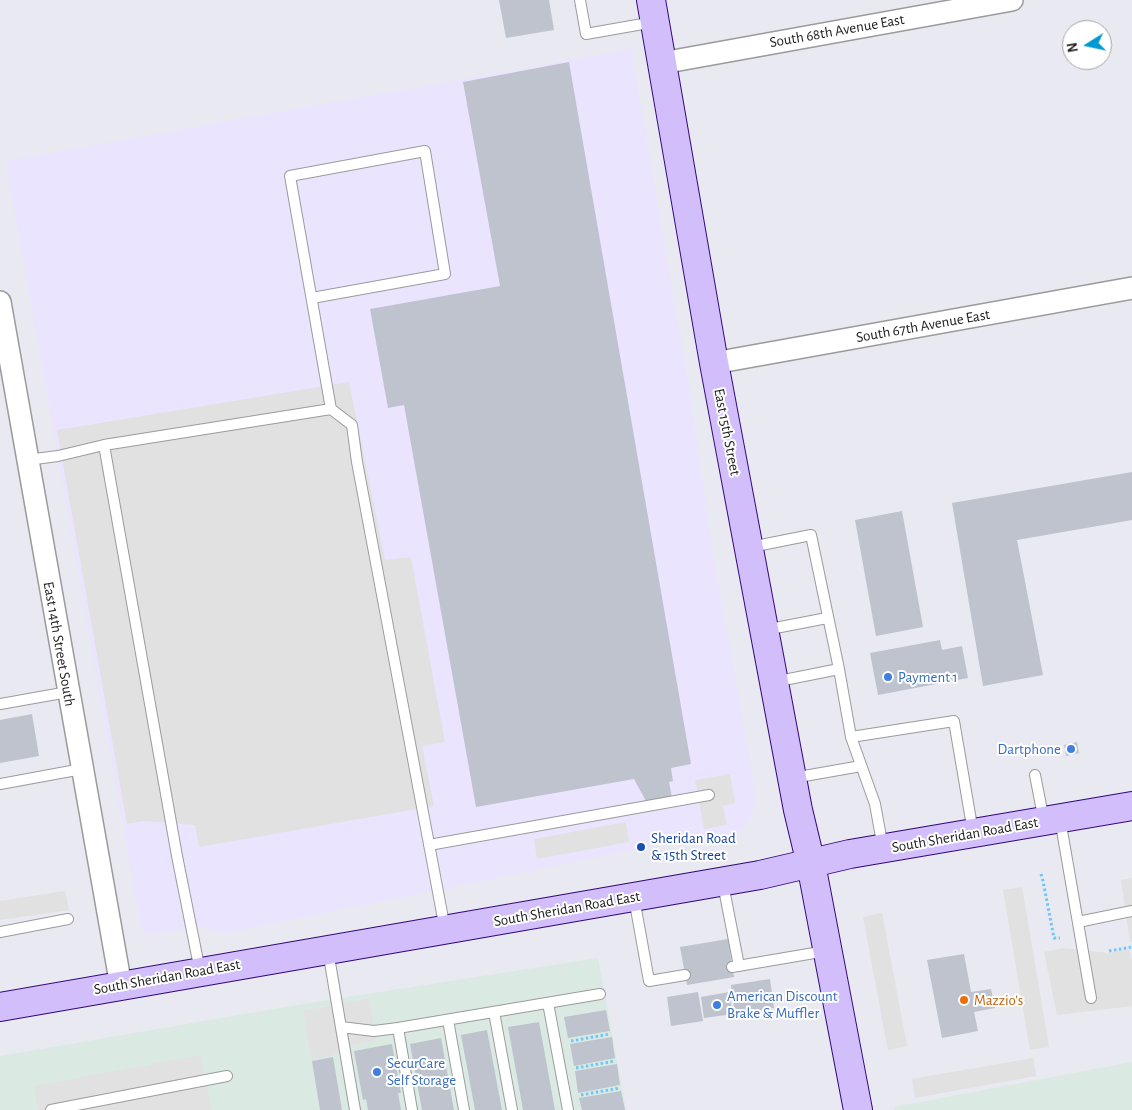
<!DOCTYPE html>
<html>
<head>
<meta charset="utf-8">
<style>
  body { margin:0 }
  #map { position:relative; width:1132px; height:1110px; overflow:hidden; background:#e8e9f1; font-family:"Alegreya Sans",sans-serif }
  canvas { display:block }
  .north { position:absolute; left:1062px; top:20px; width:50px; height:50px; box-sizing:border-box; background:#fff; border:1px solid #a6a6a6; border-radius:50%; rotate:260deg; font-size:14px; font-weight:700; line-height:20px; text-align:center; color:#212121 }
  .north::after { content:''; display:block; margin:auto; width:18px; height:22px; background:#0199d2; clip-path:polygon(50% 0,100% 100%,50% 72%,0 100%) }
</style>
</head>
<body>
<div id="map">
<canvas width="1132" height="1110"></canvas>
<div class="north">N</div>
</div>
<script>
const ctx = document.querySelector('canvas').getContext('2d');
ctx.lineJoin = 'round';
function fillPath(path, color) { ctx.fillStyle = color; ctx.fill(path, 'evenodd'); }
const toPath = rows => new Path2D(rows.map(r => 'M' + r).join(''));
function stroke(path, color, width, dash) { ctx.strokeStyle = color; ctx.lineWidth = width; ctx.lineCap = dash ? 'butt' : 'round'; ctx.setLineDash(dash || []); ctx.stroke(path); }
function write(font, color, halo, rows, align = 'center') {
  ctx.font = font + ' "Alegreya Sans",sans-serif'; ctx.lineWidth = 4; ctx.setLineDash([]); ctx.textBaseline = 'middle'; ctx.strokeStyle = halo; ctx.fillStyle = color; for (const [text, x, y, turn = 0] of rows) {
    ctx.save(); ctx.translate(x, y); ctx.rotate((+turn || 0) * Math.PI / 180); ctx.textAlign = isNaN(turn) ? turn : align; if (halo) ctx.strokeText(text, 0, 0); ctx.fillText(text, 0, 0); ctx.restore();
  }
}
fillPath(toPath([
  [598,958,626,1110,0,1110,0,1056,303,1004],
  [1132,1062,1132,1110,895,1110,894,1107]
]), '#daeae2');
fillPath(toPath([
  [631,49,689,388,711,543,756,796,752,814,749,820,740,831,633,850,222,934,203,926,147,935,140,922,6,161]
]), '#ebe4ff');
fillPath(toPath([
  [349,382,385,560,411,557,445,742,422,746,434,806,199,847,195,825,143,821,127,824,57,430],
  [730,774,735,803,723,806,727,825,704,829,695,780],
  [626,822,629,842,537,859,534,839],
  [1132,878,1132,942,1130,942,1121,880],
  [1022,887,1049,1047,1030,1050,1003,890],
  [65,891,69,910,0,920,0,901],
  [882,913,907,1046,888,1050,863,917],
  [1064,948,1108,953,1129,949,1132,963,1132,1006,1057,1015,1044,952],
  [369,999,376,1041,353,1045,332,1056,311,1059,303,1011],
  [201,1055,211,1110,38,1110,34,1086],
  [1033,1058,1036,1076,915,1098,912,1079]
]), '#e1e1e1');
fillPath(toPath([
  [499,0,549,0,554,30,506,38],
  [569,62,691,764,671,768,673,781,669,782,672,798,647,803,634,779,476,807,404,405,388,408,370,309,500,286,463,82],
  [1132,472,1132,520,1017,540,1043,675,983,686,952,503],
  [902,511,923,627,876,636,855,520],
  [940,640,942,650,962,646,968,678,878,695,870,653],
  [32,714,39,756,0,763,0,720],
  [1077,742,1079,753,1066,756,1064,745],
  [728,939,734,977,687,985,680,947],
  [964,954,971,992,991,989,995,1008,974,1012,978,1031,942,1038,927,960],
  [770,979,774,1008,735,1014,731,985],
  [698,992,703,1021,671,1026,667,997],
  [729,992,733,1014,704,1018,701,997],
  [606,1010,610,1031,568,1038,564,1017],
  [539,1022,555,1110,523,1110,508,1027],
  [487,1030,502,1110,475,1110,461,1035],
  [612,1037,615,1058,574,1066,570,1044],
  [441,1038,454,1110,422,1110,410,1044],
  [392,1044,401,1093,398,1093,401,1110,368,1110,366,1099,363,1100,354,1051],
  [333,1057,342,1110,320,1110,312,1061],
  [617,1064,620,1085,578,1093,575,1071],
  [621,1091,625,1110,582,1110,579,1098]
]), '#bec3cd');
const lane = toPath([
  [580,0,586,34,654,22],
  [312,298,445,274,425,151,290,176,331,409],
  [104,445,177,856,200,971],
  [27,460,58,456,104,445,331,409,352,425,357,462,445,929],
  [751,547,811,535,839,669,851,737,875,804,883,848],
  [765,630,827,618],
  [774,682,839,669],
  [0,704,68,692],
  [851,737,954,721,973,832],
  [1035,775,1044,821],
  [793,778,861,766],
  [0,784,82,769],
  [1060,819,1091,998],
  [429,845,709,795],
  [723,884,739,966],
  [634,898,649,981,685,975],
  [1078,922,1132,911],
  [0,932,68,919],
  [328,951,355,1110],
  [732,967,826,951],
  [548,1003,568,1110],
  [494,1012,512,1110],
  [448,1020,464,1110],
  [341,1027,374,1031,398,1028,600,994],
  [398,1028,412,1110],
  [51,1110,227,1076]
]);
const street = toPath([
  [662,63,1012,0],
  [0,302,121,986],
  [714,363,1132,288]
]);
const secondary = toPath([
  [651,0,714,363,798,810,811,864,858,1110],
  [0,1007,760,875,850,854,1132,806]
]);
stroke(lane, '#9b9b9b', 12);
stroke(street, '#9b9b9b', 24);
stroke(secondary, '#32057b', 30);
stroke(toPath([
  [1041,874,1043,881,1054,938,1060,938],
  [1109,951,1132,947],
  [571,1041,610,1034],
  [576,1068,615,1061],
  [581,1095,620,1088]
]), '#71c6f9', 3, [2.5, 2.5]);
stroke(lane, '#fff', 10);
stroke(street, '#fff', 21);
stroke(secondary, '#d1befa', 28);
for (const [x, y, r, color] of [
  [888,677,5,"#3f7fe0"],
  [1071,749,5,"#3f7fe0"],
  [641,847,5,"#1a4fb4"],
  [964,1000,5,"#e8710a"],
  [717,1005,5,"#3f7fe0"],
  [377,1072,5,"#3f7fe0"]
]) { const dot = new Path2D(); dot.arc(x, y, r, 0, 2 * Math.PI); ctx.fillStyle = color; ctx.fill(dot); stroke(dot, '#fff', 2); }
write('15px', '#212121', '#fff', [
  ["South 68th Avenue East",837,31,-10],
  ["South 67th Avenue East",923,326,-10],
  ["East 15th Street",727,432,79],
  ["East 14th Street South",59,644,80],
  ["South Sheridan Road East",965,835,-10],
  ["South Sheridan Road East",567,909,-10],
  ["South Sheridan Road East",167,977,-10]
]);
write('15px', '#366cbe', '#fff', [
  ["Payment 1",898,677],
  ["Dartphone",1061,749,"right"],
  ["American Discount",727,996],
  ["Brake & Muffler",727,1013],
  ["SecurCare",387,1063],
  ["Self Storage",387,1080]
], 'left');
write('15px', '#164399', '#fff', [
  ["Sheridan Road",651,838],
  ["& 15th Street",651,855]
], 'left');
write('15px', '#c56008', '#fff', [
  ["Mazzio's",974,1000]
], 'left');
</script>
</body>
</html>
